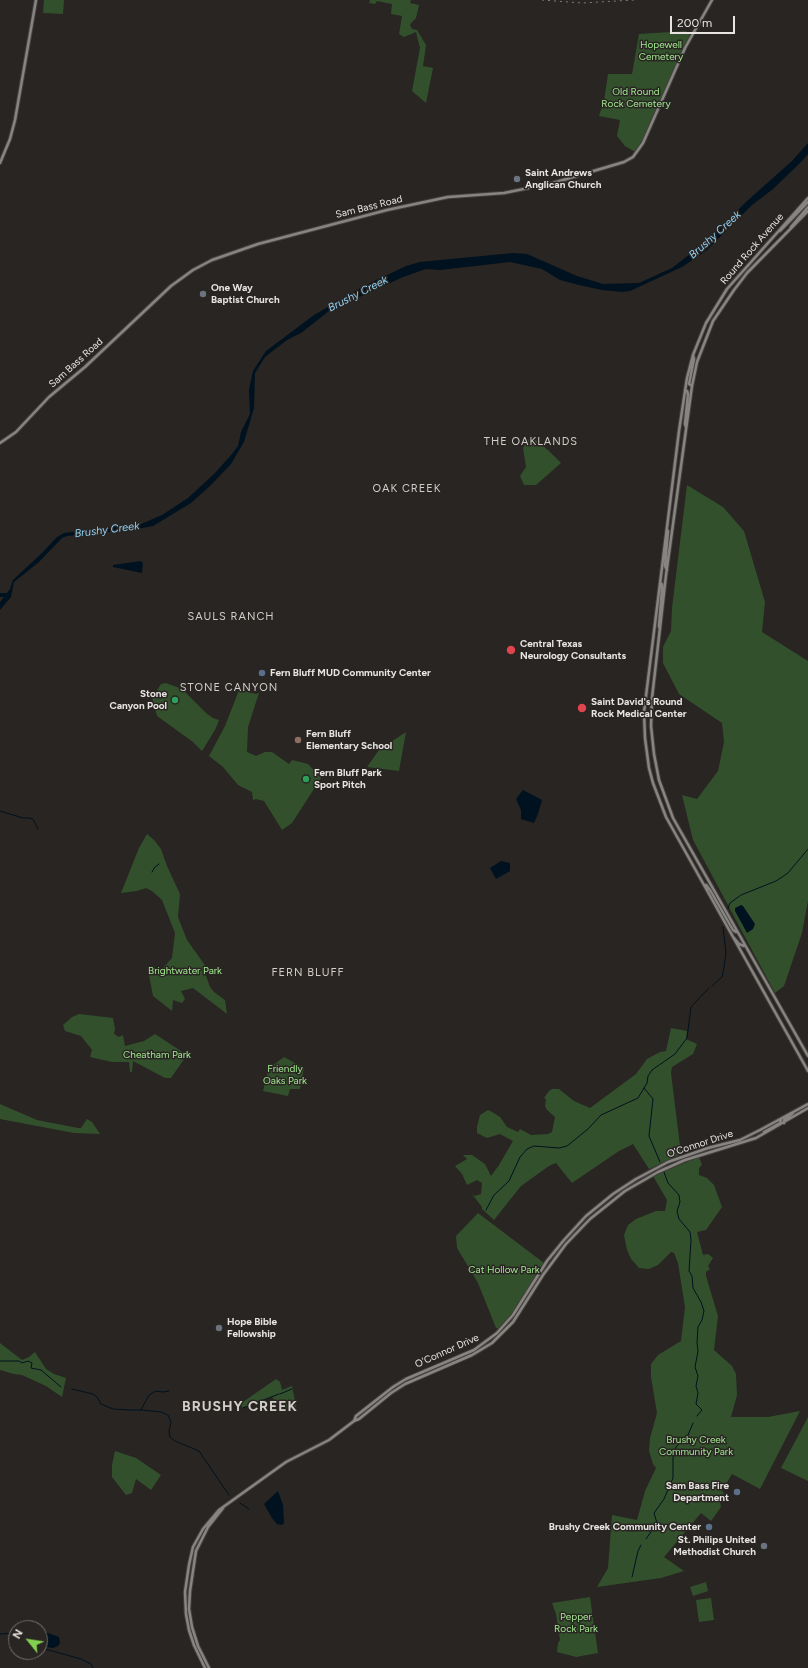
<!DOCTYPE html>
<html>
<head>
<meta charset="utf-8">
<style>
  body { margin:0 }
  #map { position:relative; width:808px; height:1668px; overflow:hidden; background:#282522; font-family:Figtree,sans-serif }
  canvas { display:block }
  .north { position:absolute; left:8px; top:1620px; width:40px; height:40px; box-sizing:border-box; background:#282522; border:1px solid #74716f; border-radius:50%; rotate:300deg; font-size:11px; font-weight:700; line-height:16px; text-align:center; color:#e7e4e2 }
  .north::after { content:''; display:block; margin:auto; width:14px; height:18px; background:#82d04f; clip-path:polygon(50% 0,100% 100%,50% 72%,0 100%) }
  .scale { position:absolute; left:670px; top:16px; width:65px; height:18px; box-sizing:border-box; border:2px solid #e7e4e2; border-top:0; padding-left:5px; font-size:12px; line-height:14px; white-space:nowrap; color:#e7e4e2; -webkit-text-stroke:3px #282522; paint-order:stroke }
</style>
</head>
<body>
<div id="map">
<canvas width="808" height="1668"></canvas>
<div class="north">N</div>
<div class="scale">200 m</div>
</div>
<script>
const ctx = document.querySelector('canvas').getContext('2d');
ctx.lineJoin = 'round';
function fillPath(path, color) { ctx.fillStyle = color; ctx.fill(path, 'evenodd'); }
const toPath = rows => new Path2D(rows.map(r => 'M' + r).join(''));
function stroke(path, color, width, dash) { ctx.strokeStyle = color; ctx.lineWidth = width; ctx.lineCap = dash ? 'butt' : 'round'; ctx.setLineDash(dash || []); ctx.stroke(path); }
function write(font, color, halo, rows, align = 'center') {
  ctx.font = font + ' Figtree,sans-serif'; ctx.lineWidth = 3; ctx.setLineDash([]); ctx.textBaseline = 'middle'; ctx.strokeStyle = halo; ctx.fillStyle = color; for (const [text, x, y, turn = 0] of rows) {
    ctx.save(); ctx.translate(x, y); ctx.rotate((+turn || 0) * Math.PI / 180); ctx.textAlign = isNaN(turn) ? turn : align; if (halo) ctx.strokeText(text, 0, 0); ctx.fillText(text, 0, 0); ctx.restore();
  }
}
fillPath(toPath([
  [44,0,64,0,63,14,43,13],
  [370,0,411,0,410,3,419,5,416,18,412,22,410,25,412,29,417,30,426,45,423,66,433,68,426,103,412,91,420,48,416,32,404,37,399,34,402,16,391,14,392,4,377,1,375,4,369,3],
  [686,31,690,35,643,142,635,152,625,146,617,136,620,120,599,116,604,101,608,74,632,74,639,34],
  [531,436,549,451,561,463,536,485,524,485,520,476,526,467,523,448],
  [687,485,723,507,744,531,765,602,762,632,808,661,808,901,802,933,784,986,775,993,693,840,682,795,697,799,718,771,724,742,722,723,679,694,663,663,663,647,671,631,672,608],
  [166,683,182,689,206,713,213,718,219,720,215,730,202,751,193,742,157,716,152,698,161,684],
  [239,690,256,694,259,693,248,727,247,752,256,756,265,752,272,752,289,764,292,760,308,764,321,778,292,823,282,830,264,801,256,799,253,800,252,792,238,785,223,767,209,756,225,726],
  [406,732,399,771,367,767,379,750],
  [147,834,154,840,161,849,167,866,180,894,178,917,181,925,187,940,207,968,204,970,210,987,214,992,225,1000,227,1014,193,988,181,991,185,999,182,1003,173,1000,172,1011,153,996,149,975,163,968,172,958,175,933,162,900,152,891,146,888,137,891,121,893,139,848],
  [79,1014,113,1018,115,1029,114,1034,119,1037,123,1035,125,1046,144,1041,155,1034,187,1055,171,1078,165,1078,133,1061,132,1072,130,1072,129,1062,112,1062,90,1057,92,1050,81,1036,65,1031,63,1025,72,1017],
  [671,1028,687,1031,686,1039,697,1044,693,1054,672,1067,671,1073,681,1154,649,1169,633,1144,619,1151,572,1183,556,1163,549,1166,521,1186,494,1220,482,1209,482,1207,472,1194,475,1196,481,1194,482,1183,477,1180,467,1185,462,1174,455,1166,467,1159,463,1155,472,1155,485,1164,491,1176,499,1165,513,1141,500,1134,487,1138,477,1133,477,1127,480,1115,488,1110,492,1112,500,1117,507,1127,518,1132,520,1129,531,1135,548,1134,552,1132,555,1117,547,1110,545,1106,546,1099,544,1098,549,1091,552,1089,559,1089,574,1101,590,1108,636,1074,647,1059,660,1052,666,1051],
  [284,1057,304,1068,300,1089,290,1089,288,1096,263,1091,269,1068],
  [0,1104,37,1120,78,1128,81,1128,87,1119,92,1122,100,1134,74,1133,0,1119],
  [699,1157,702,1165,699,1168,699,1175,707,1178,714,1185,722,1207,706,1230,697,1232,703,1255,708,1254,713,1258,708,1266,710,1269,706,1272,706,1276,718,1316,714,1350,732,1366,736,1374,737,1395,731,1417,768,1417,800,1411,760,1489,732,1474,722,1491,724,1493,721,1497,719,1497,721,1507,711,1521,701,1513,664,1557,684,1571,661,1578,597,1587,608,1568,612,1515,637,1520,645,1491,656,1468,653,1464,649,1451,650,1438,657,1413,651,1377,651,1364,658,1355,681,1341,685,1307,678,1263,674,1253,671,1252,658,1265,649,1269,639,1268,631,1259,627,1250,624,1235,628,1225,636,1219,656,1211,665,1211,667,1200,653,1176],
  [478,1213,544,1263,513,1312,499,1329,496,1328,478,1283,457,1248,456,1236],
  [0,1343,22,1360,29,1357,35,1352,46,1369,54,1374,66,1378,62,1397,46,1386,22,1375,14,1374,0,1370],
  [276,1379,280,1382,282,1390,292,1386,297,1411,283,1411,272,1397,243,1408,240,1404],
  [808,1417,808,1481,781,1468],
  [115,1451,136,1458,161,1475,151,1490,136,1479,132,1493,126,1495,112,1477,112,1465],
  [706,1582,708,1591,693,1596,690,1587],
  [590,1597,598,1653,576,1657,557,1652,558,1643,560,1640,556,1614,552,1603],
  [711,1598,714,1620,699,1622,696,1600]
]), '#33502c');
fillPath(toPath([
  [808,143,808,154,801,162,773,189,752,205,707,250,682,267,630,291,622,292,602,290,579,285,560,280,542,269,510,262,440,270,426,269,403,277,329,311,301,333,287,340,265,357,255,373,254,408,244,442,231,464,211,485,191,503,153,526,137,529,67,536,62,538,39,562,14,582,11,597,0,610,0,602,10,589,13,580,42,553,57,537,64,533,141,524,162,515,188,498,215,473,232,454,238,446,241,432,250,414,249,390,253,371,266,351,314,315,364,286,406,266,420,262,513,253,527,254,577,276,603,284,639,283,672,268,707,241,746,202,792,161],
  [141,561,143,563,142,573,113,567,113,565],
  [523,790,542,800,538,814,534,823,521,819,521,810,516,799],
  [501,861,510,863,510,871,496,879,490,868],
  [741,905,743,906,755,924,753,929,747,933,735,911,735,908],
  [278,1491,283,1505,284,1523,282,1525,277,1524,272,1518,264,1504],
  [40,1630,59,1637,60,1643,58,1646,53,1648,40,1646]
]), '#00121f');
stroke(toPath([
  [0,811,23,818,29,818,33,819,38,829],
  [152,872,155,867,159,864],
  [728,908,730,903,741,895,776,881,788,873,808,849],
  [712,986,722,977,724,967,726,953,723,927],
  [644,1088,653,1099,649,1136,660,1162],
  [664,1172,668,1183,679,1195,680,1202,677,1211,679,1219,690,1232,691,1240,689,1271,692,1276,693,1288,701,1302,704,1311,702,1320,698,1327,697,1343,698,1351,695,1367,698,1376,696,1386,698,1393,696,1404,702,1410,697,1416],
  [486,1210,494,1195,509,1181,520,1157,527,1149,534,1146,559,1148,567,1146,588,1129,601,1115,638,1098,647,1083,648,1076,652,1070,675,1054,687,1038,691,1007,709,988],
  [0,1361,19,1361,22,1363,28,1361,32,1363,31,1368,41,1370,61,1387],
  [72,1389,93,1394,97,1397,101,1404,113,1409,130,1410,141,1410,149,1395,156,1391,163,1392,169,1391],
  [280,1394,292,1389],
  [243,1408,279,1394],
  [141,1410,161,1412,168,1415,171,1422,169,1431,170,1437,175,1441,199,1451,229,1495],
  [240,1503,249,1509],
  [646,1539,657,1523,654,1513,664,1499,673,1478,673,1458,676,1447,688,1435,693,1423],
  [632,1577,638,1551,641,1545],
  [0,1634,16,1633],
  [40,1645,45,1649,81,1659,91,1664,93,1668]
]), '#00121f', 1);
stroke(toPath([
  [0,595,9,595]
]), '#00121f', 4);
const secondary = toPath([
  [0,163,10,139,15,120,36,0],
  [808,198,727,289,706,323,693,355,687,378,679,431,644,712,645,738,649,768,653,783,666,817,808,1071],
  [808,211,747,273,734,290,713,321,697,362,692,386,666,575,652,698,651,726,654,754,659,780,673,818,808,1056],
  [791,227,808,207],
  [780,231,808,202],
  [692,386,689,384,694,359,693,355],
  [685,390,687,391,688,394,685,424,686,427],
  [0,443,16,432,49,397,85,367,171,286,193,270,212,260,258,244,387,210,448,197,504,193,553,183,624,162,633,157,643,143,685,48,712,0],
  [667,570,665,566,668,531],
  [660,583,662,584,662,589,659,626,660,629],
  [704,885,706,885,710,890,733,930,736,932],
  [734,938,739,944,744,946],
  [784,1123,784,1120,793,1113],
  [764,1132,780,1123,781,1119],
  [354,1421,356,1416,393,1387,406,1379,474,1350,497,1333,513,1315,547,1261,564,1240,586,1216,613,1194,636,1179,668,1162,708,1148,740,1140,760,1130,808,1104],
  [205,1668,194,1645,189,1630,186,1614,185,1592,189,1565,193,1547,203,1529,219,1510,286,1462,329,1440,354,1421,359,1419,391,1393,405,1384,472,1355,492,1343,513,1322,543,1275,566,1244,590,1219,625,1191,658,1172,685,1160,756,1138,808,1108],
  [209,1668,198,1646,192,1627,189,1609,190,1591,196,1551,208,1527,223,1508]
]);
stroke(secondary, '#43403d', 4.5);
stroke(secondary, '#878481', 2.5);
stroke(toPath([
  [542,0,582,3,634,0]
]), '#817e7c', 1, [2, 4]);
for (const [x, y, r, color] of [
  [517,179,4,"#6b7280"],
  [203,294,4,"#6b7280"],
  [511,650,5,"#e0444e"],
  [262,673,4,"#5c6f8a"],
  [175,700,4,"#2e9e5b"],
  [582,708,5,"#e0444e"],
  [298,740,4,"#8d6e63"],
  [306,779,4,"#2e9e5b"],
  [219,1328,4,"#6b7280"],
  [737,1492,4,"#5c6f8a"],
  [709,1527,4,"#5c6f8a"],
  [764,1546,4,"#6b7280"]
]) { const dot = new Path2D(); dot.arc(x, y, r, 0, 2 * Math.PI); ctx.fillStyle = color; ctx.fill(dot); stroke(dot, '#282522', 1.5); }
write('10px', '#a1e790', '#282522', [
  ["Hopewell",661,45],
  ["Cemetery",661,57],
  ["Old Round",636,92],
  ["Rock Cemetery",636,104],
  ["Brightwater Park",185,971],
  ["Cheatham Park",157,1055],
  ["Friendly",285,1069],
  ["Oaks Park",285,1081],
  ["Cat Hollow Park",504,1270],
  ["Brushy Creek",696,1440],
  ["Community Park",696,1452],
  ["Pepper",576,1617],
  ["Rock Park",576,1629]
]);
write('bold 10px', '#e7e4e2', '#282522', [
  ["Saint Andrews",525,173],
  ["Anglican Church",525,185],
  ["One Way",211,288],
  ["Baptist Church",211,300],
  ["Central Texas",520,644],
  ["Neurology Consultants",520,656],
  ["Fern Bluff MUD Community Center",270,673],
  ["Stone",167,694,"right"],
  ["Canyon Pool",167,706,"right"],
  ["Saint David's Round",591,702],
  ["Rock Medical Center",591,714],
  ["Fern Bluff",306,734],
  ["Elementary School",306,746],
  ["Fern Bluff Park",314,773],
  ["Sport Pitch",314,785],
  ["Hope Bible",227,1322],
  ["Fellowship",227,1334],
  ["Sam Bass Fire",729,1486,"right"],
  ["Department",729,1498,"right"],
  ["Brushy Creek Community Center",701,1527,"right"],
  ["St. Philips United",756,1540,"right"],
  ["Methodist Church",756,1552,"right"]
], 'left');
write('10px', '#e7e4e2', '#282522', [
  ["Sam Bass Road",369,207,-14],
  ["Round Rock Avenue",752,249,-49],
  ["Sam Bass Road",76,363,-42],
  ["O'Connor Drive",700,1144,-18],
  ["O'Connor Drive",447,1351,-24]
]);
write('italic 11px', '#92d0f3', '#282522', [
  ["Brushy Creek",715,235,-42],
  ["Brushy Creek",358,294,-27],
  ["Brushy Creek",107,530,-7]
]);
ctx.letterSpacing = '1px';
write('11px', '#d2cdc9', '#282522', [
  ["THE OAKLANDS",531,442],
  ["OAK CREEK",407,489],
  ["SAULS RANCH",231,617],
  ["STONE CANYON",229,688],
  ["FERN BLUFF",308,973]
]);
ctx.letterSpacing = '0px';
ctx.letterSpacing = '1px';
write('bold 14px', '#d2cdc9', '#282522', [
  ["BRUSHY CREEK",240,1407]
]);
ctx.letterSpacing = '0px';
</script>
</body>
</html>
